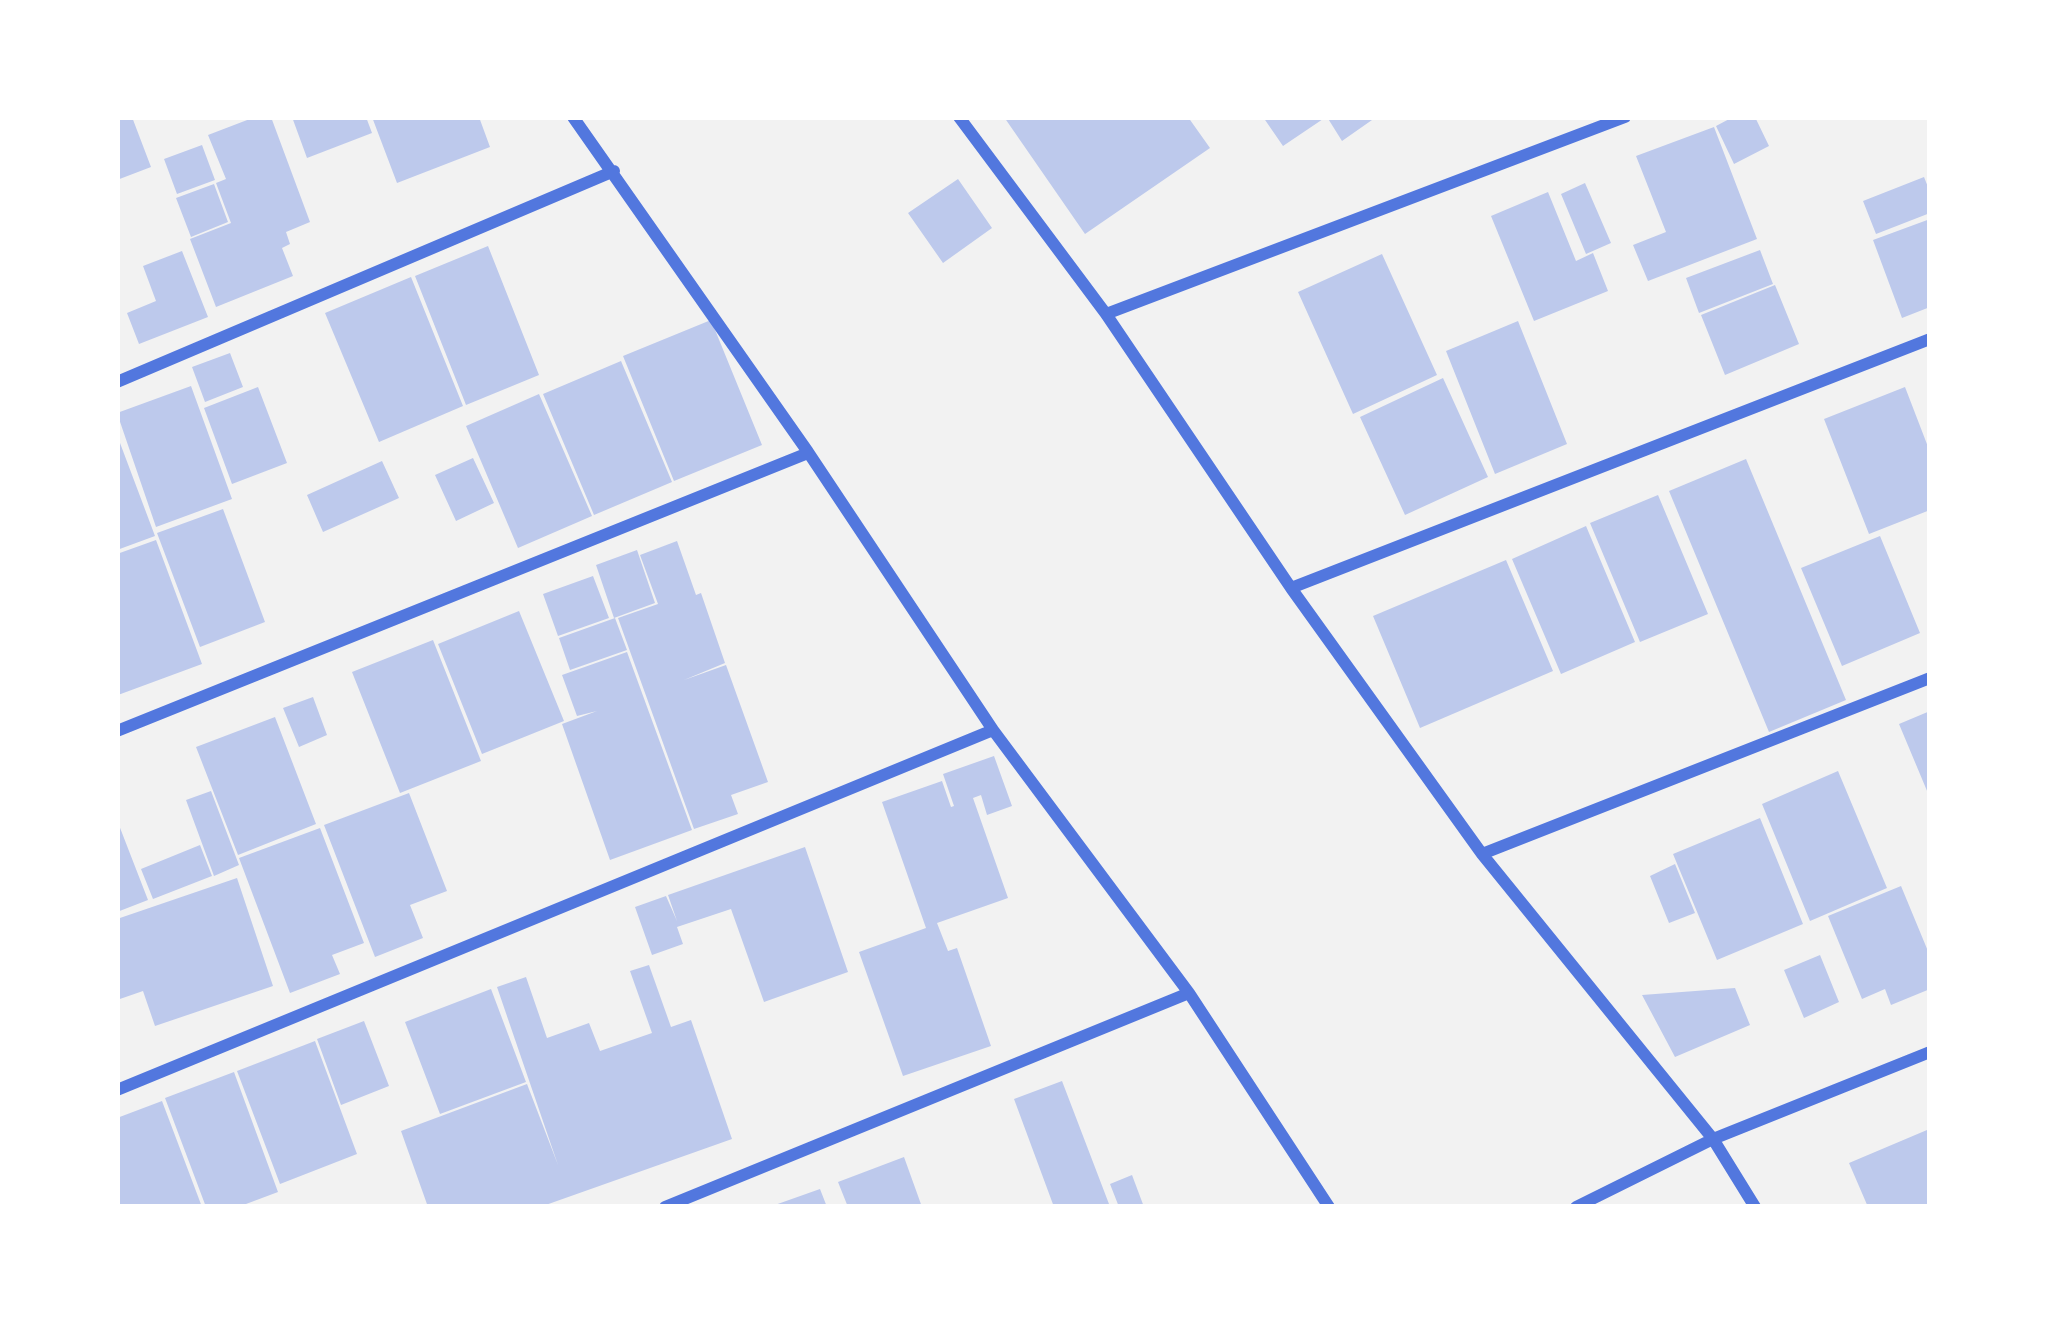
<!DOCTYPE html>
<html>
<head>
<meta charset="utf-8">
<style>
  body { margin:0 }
  #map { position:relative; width:2047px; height:1324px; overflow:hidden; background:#f2f2f2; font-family:Ubuntu,sans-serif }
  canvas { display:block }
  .frame { position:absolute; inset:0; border:120px solid #fff; pointer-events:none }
</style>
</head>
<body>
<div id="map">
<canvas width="2047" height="1324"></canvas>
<div class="frame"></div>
</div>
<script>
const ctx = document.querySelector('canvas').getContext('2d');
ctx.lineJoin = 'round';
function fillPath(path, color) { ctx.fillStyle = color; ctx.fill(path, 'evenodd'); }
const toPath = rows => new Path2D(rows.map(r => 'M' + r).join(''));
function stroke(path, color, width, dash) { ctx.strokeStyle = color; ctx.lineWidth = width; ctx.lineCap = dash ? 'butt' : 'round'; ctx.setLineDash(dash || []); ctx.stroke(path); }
fillPath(toPath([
  [117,117,132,117,151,167,117,180],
  [255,117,271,117,310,222,286,232,290,244,282,248,293,276,216,307,190,239,231,223,216,183,226,179,208,135],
  [292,117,366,117,372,133,307,158],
  [372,117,479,117,490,147,397,183],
  [1004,117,1188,117,1210,148,1085,234],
  [1263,117,1326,117,1283,146],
  [1327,117,1369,117,1372,120,1342,141],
  [1733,117,1755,117,1769,146,1734,164,1716,126],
  [1714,127,1757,239,1648,281,1633,245,1666,232,1636,156],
  [202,145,215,180,177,194,164,159],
  [1924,177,1930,192,1930,213,1876,234,1863,201],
  [958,179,992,228,943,263,908,213],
  [1585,183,1611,243,1586,254,1561,194],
  [214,184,228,222,191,237,176,198],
  [1548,192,1576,261,1593,253,1608,291,1534,321,1491,216],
  [1930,219,1930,307,1902,318,1873,240],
  [488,246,539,375,466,405,415,276],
  [1760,250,1773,284,1699,313,1686,278],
  [182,251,208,317,139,344,127,313,156,301,143,266],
  [1382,254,1437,375,1353,414,1298,292],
  [411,277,463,406,379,442,325,313],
  [1775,285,1799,344,1725,375,1701,315],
  [711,320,762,445,674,481,623,356],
  [1518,321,1567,444,1495,474,1446,351],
  [230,353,243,387,205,402,192,367],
  [621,361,672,482,594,515,543,394],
  [1443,378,1488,477,1405,515,1360,417],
  [191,386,232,499,156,527,117,413],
  [258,387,287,463,232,484,204,408],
  [1905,387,1930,452,1930,510,1869,534,1824,419],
  [539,394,592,516,518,548,466,426],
  [117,435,155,536,117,550],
  [473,458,494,503,456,521,435,475],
  [1746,459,1846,700,1769,732,1669,491],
  [382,461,399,498,323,532,307,495],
  [1658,495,1708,614,1640,642,1590,523],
  [223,509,265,622,200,647,157,533],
  [1586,526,1635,642,1561,674,1512,559],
  [1880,536,1920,633,1842,666,1801,568],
  [156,540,202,664,118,695,117,554],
  [677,541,696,595,701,593,725,663,684,680,726,665,768,782,731,795,738,814,694,829,618,618,658,604,640,555],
  [637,550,655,603,614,618,596,565],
  [1506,560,1553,671,1420,728,1373,616],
  [593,576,609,618,558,636,543,594],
  [519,611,564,721,482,754,438,644],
  [615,618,627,650,570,670,559,638],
  [433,640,481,761,400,793,352,672],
  [627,652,692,830,610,860,562,724,597,711,577,716,562,675],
  [313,697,327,735,299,747,283,708],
  [1930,711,1930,798,1899,724],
  [275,717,316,824,238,855,196,747],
  [994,756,1012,806,987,815,981,795,973,798,1008,898,937,923,948,951,957,948,991,1046,903,1076,859,952,926,928,882,802,942,781,951,807,954,806,943,774],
  [1838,771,1887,888,1810,921,1762,804],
  [211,791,239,865,214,876,186,800],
  [409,793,447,891,410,905,423,938,375,957,324,825],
  [1760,818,1803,924,1717,960,1673,854],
  [117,820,148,900,117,912],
  [320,828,364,943,332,955,340,974,290,993,239,858],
  [200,845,212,876,153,899,141,869],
  [805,847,848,972,764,1002,731,909,677,927,683,944,652,955,635,907,666,896,677,921,668,895],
  [1675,864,1695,913,1669,923,1650,876],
  [237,878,273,986,155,1026,143,991,117,1000,117,919],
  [1901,886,1930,956,1930,989,1891,1005,1885,989,1862,999,1828,916],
  [1820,955,1839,1002,1804,1018,1784,970],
  [649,965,671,1027,691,1020,732,1139,540,1207,428,1207,401,1131,527,1084,558,1165,497,987,526,977,547,1038,589,1023,600,1051,652,1033,630,971],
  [1735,988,1750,1025,1675,1057,1642,995],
  [491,989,526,1082,440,1114,405,1022],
  [364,1021,389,1086,341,1105,317,1039],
  [315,1041,357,1154,280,1184,237,1071],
  [234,1072,278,1192,238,1207,206,1207,165,1098],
  [1062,1081,1109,1204,1101,1207,1054,1207,1014,1099],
  [162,1101,202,1207,117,1207,117,1118],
  [1927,1130,1930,1207,1868,1207,1849,1163],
  [904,1157,922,1207,848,1207,838,1182],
  [1132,1175,1144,1207,1119,1207,1110,1184],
  [820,1189,827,1207,772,1207,772,1206]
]), '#bdc9ec');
stroke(toPath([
  [573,117,808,452,993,730,1189,993,1329,1207],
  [959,117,1106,314,1291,588,1482,854,1713,1139,1755,1207],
  [1106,314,1625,117],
  [117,382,614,171],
  [1291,588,1930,339],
  [117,731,808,453],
  [1482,854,1930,678],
  [117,1090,993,730],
  [665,1207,1189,993],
  [1576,1207,1713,1139,1930,1052]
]), '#5277de', 12);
</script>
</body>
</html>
